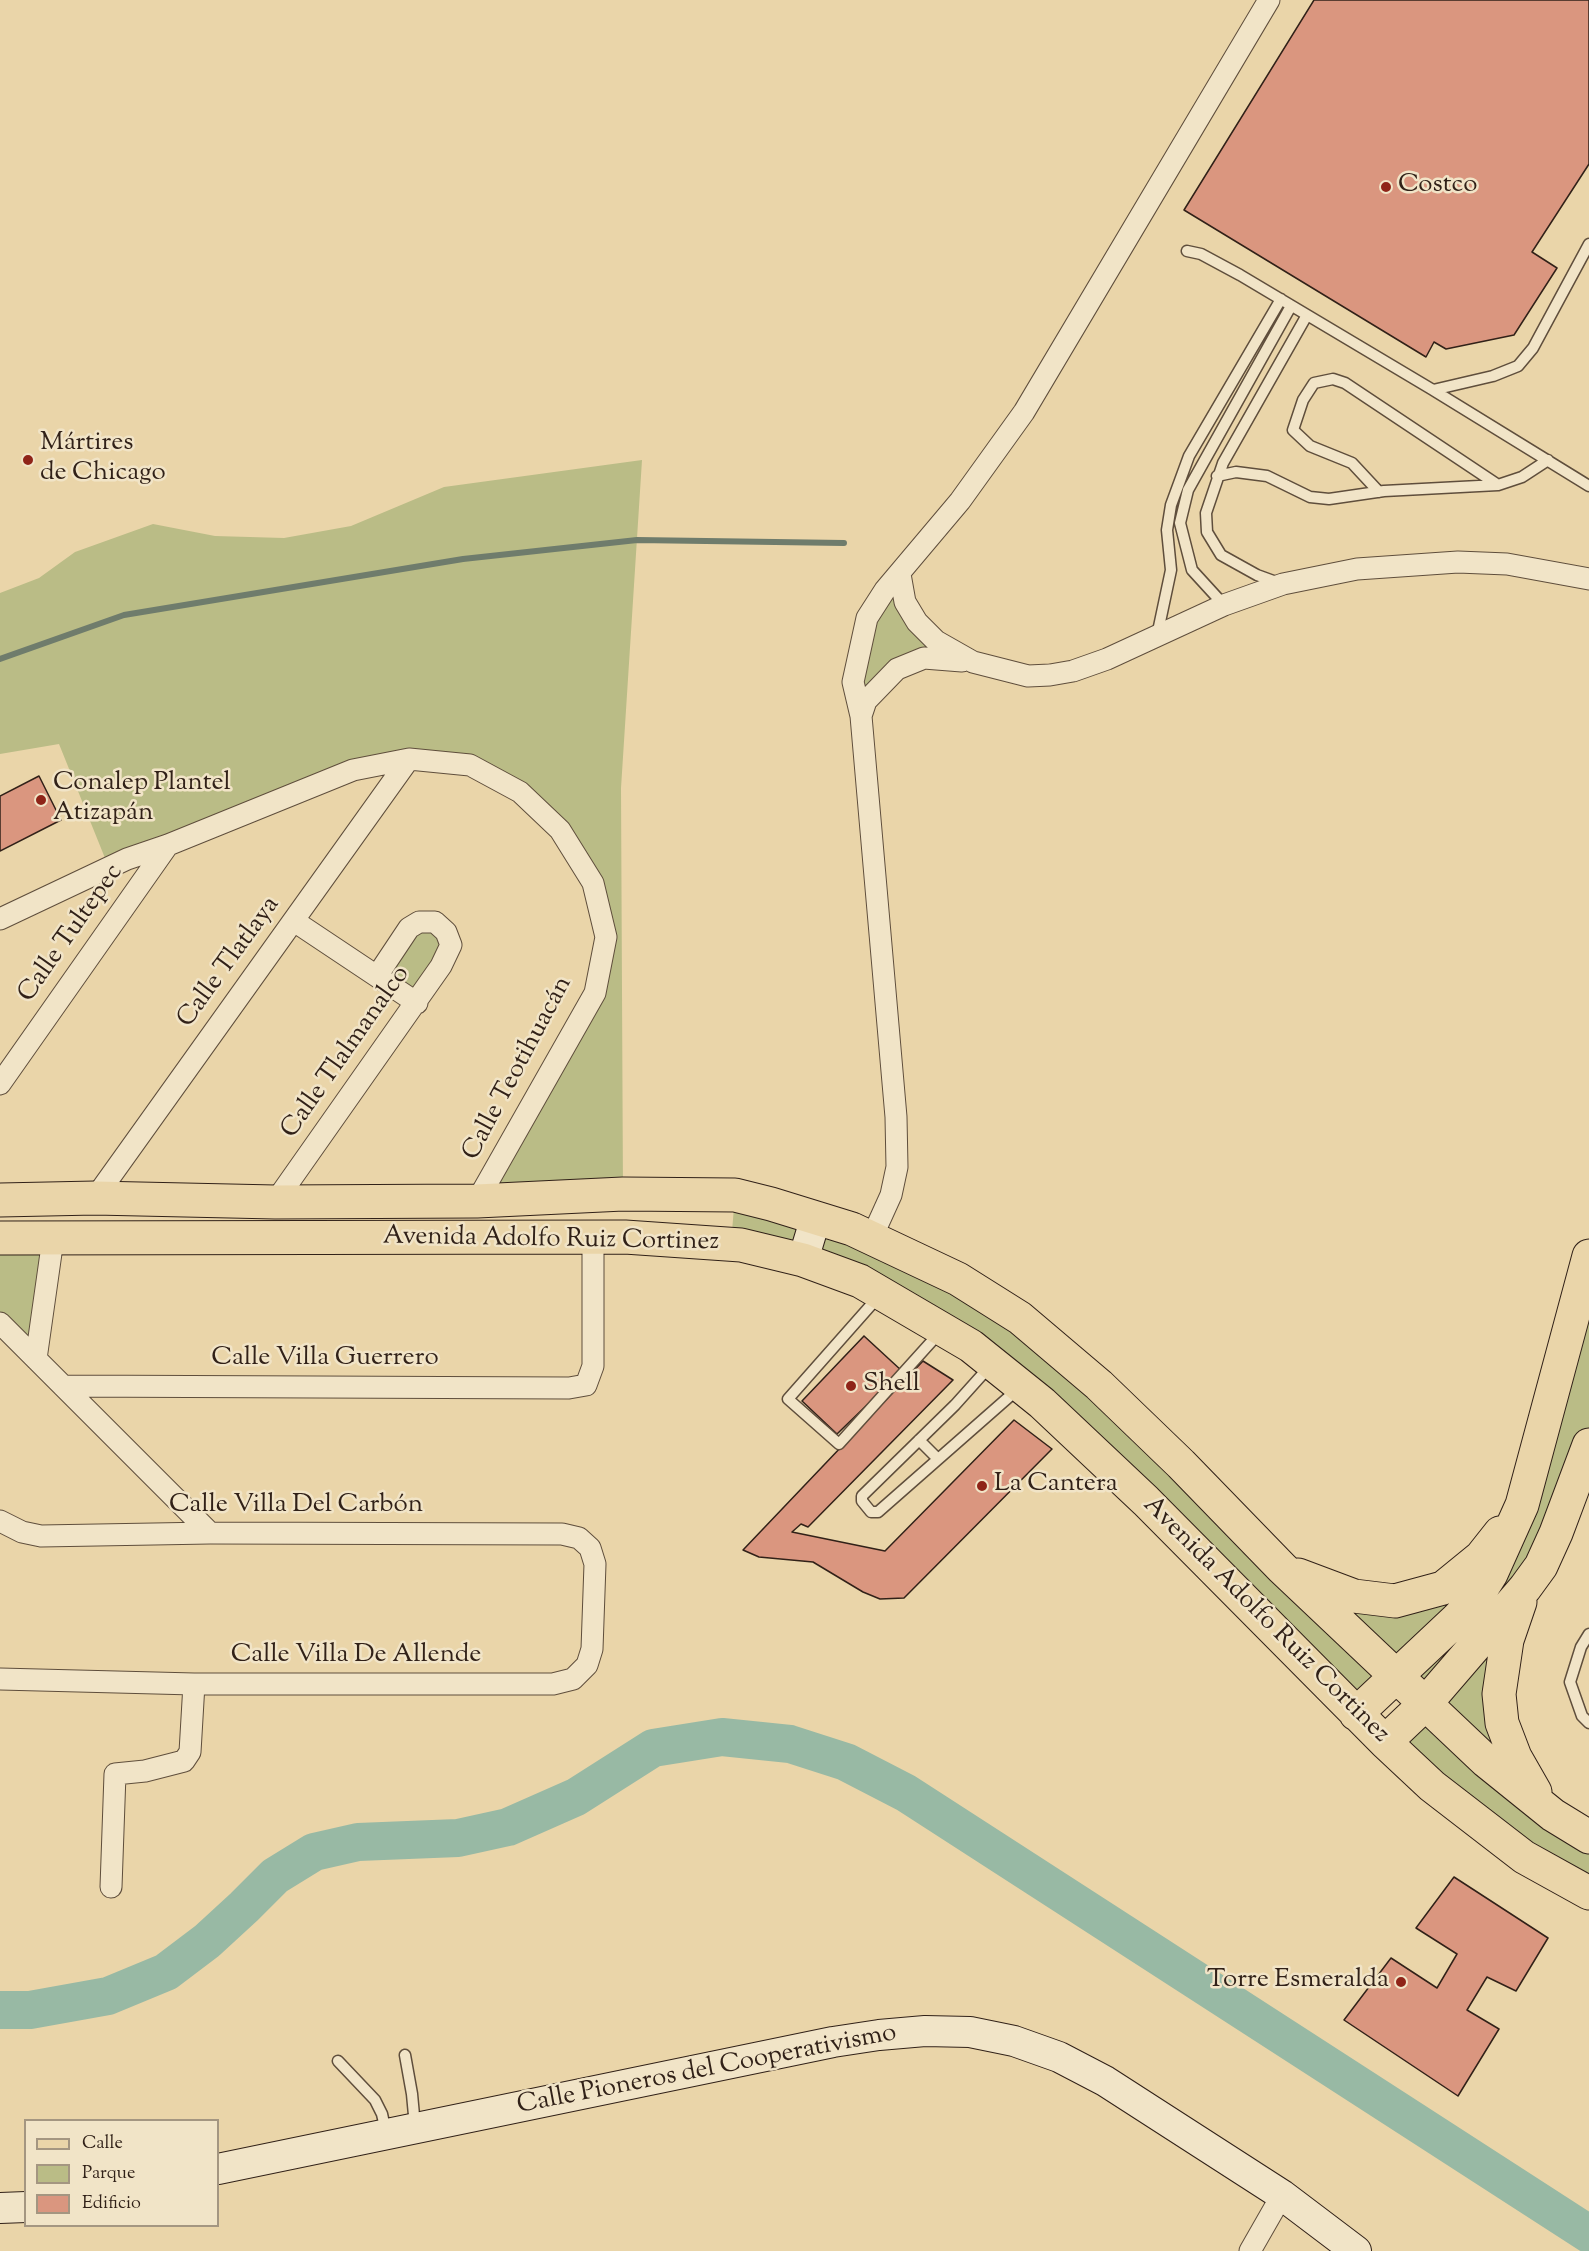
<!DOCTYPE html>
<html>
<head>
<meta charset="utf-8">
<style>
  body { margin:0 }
  #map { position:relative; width:1589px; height:2251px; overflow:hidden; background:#ead5a9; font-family:"Sorts Mill Goudy",serif }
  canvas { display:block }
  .legend { position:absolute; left:24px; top:2119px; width:195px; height:108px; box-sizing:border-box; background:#f1e4c7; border:2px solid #a49681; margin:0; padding:8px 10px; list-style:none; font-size:18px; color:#312118 }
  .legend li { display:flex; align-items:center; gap:12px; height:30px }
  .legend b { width:30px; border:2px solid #a49681 }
</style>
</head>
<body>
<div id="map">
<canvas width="1589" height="2251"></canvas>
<ul class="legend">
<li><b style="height:8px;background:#ead5a9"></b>Calle</li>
<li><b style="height:16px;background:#babc86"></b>Parque</li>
<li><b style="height:16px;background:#da967f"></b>Edificio</li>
</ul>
</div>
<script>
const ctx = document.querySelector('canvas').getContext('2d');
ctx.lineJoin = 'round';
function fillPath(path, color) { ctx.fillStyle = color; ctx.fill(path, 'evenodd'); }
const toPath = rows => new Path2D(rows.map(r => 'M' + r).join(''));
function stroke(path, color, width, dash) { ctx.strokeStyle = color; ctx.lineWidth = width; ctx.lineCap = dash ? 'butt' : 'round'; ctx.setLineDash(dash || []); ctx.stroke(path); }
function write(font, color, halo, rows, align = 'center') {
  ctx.font = font + ' "Sorts Mill Goudy",serif'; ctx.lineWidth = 5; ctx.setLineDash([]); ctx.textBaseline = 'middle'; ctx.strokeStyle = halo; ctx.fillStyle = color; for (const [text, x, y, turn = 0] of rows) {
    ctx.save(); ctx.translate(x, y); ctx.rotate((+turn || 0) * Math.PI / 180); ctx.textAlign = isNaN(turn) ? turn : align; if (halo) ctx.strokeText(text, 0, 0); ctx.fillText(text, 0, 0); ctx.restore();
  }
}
fillPath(toPath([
  [642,460,621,788,623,1194,477,1201,574,1033,606,937,560,830,470,765,409,759,109,868,59,744,0,754,0,593,39,578,75,552,153,524,215,536,284,538,351,526,444,487],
  [900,574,936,641,924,658,861,716,867,618],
  [409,928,446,932,417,1003,377,976],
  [735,1195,958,1279,1308,1579,1443,1587,1522,1505,1589,1266,1589,1445,1507,1640,1515,1757,1589,1837,1589,1893,1385,1742,1425,1704,1395,1676,1356,1714,971,1346,731,1244],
  [0,1238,53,1239,36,1359,0,1323]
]), '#babc86');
stroke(toPath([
  [0,659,124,615,463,559,637,540,844,543]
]), '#6f7c6c', 6);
stroke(toPath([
  [0,2010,30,2010,108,1996,166,1972,207,1941,244,1907,275,1876,314,1852,358,1842,458,1838,508,1827,576,1797,653,1748,722,1737,790,1744,846,1762,906,1793,1589,2234]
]), '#98b9a4', 38);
const building = toPath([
  [1314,0,1589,0,1589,164,1532,252,1557,268,1514,335,1446,349,1434,342,1426,357,1184,210,1314,0],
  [39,776,61,820,0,851,0,796,39,776],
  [864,1336,902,1371,837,1434,802,1401,864,1336],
  [923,1361,953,1380,808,1527,801,1524,792,1532,885,1551,1014,1420,1052,1449,904,1598,880,1599,863,1592,813,1562,759,1557,743,1550,923,1361],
  [1454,1877,1548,1938,1516,1991,1487,1977,1467,2010,1499,2029,1458,2096,1344,2020,1391,1958,1437,1988,1457,1954,1416,1928,1454,1877]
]);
fillPath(building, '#da967f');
stroke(building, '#312118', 1.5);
const lane = toPath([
  [1187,251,1201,254,1240,275,1433,390,1493,376,1518,366,1533,348,1589,244],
  [1433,390,1589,486],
  [1217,476,1236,472,1267,476,1310,497,1329,499,1384,491,1498,485,1522,477,1548,460],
  [1379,492,1352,463,1310,446,1293,430,1303,400,1314,383,1333,379,1345,383,1498,485],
  [1279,583,1257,575,1221,555,1207,532,1206,513,1223,463,1307,315],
  [1224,605,1192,570,1180,523,1188,490,1291,306],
  [1157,636,1171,570,1167,530,1171,505,1189,456,1281,299],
  [879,1296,788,1399,839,1444,941,1331],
  [990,1366,955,1405,862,1496,862,1501,871,1512,878,1512,1018,1389],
  [919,1440,938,1459],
  [1589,1634,1581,1647,1570,1682,1582,1716,1589,1723],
  [405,2055,412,2094,415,2126],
  [338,2061,375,2100,382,2114,386,2132]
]);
const street = toPath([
  [900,574,905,602,917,622,936,641,973,662,1028,676,1050,675,1073,671,1107,659,1224,605,1283,584,1357,569,1458,562,1507,564,1589,579],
  [861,716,866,701,897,669,924,658,962,661],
  [0,919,127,859,168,845,353,770,409,759,470,765,520,792,560,830,593,883,606,937,595,993,477,1201],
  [294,921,417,1003],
  [0,1084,168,845],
  [95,1198,409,759],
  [275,1202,441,966,451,945,446,932,435,922,419,922,409,928,377,976],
  [872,1237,891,1195,897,1167,896,1117,861,716,853,682,867,618,885,590,960,501,1024,412,1269,0],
  [0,1323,210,1533],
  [36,1359,53,1239],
  [63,1386,569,1388,586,1385,593,1366,593,1236],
  [0,1521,22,1532,41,1536,210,1533,562,1534,579,1538,590,1548,595,1564,592,1649,587,1665,573,1679,553,1684,194,1684,0,1679],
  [111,1887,115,1774,145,1771,184,1761,190,1752,194,1684],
  [1250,2251,1282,2195]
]);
const secondary = toPath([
  [803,1260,816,1217],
  [218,2169,833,2042,879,2035,925,2031,970,2032,1014,2041,1059,2057,1105,2081,1282,2195,1356,2251],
  [0,2208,26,2207]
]);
const primary = toPath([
  [0,1200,95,1198,275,1202,477,1201,623,1194,735,1195,771,1204,852,1229,958,1279,1020,1318,1099,1385,1181,1464,1282,1568,1486,1761,1553,1815,1589,1837],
  [0,1238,625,1237,741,1245,803,1260,860,1281,971,1346,1042,1403,1146,1501,1385,1742,1432,1786,1524,1857,1589,1893],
  [1298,1575,1354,1596,1395,1601,1443,1588,1481,1557,1500,1533],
  [1520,1602,1507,1640,1499,1694,1502,1723,1515,1757,1535,1792],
  [1356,1714,1457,1619,1474,1601,1491,1574,1522,1505,1589,1256],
  [1385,1742,1425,1704,1525,1588,1541,1566,1556,1533,1589,1445]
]);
stroke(lane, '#5f4e3c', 13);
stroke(street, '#5f4e3c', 23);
stroke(secondary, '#312118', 32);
stroke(primary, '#312118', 35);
stroke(lane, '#f1e4c7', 10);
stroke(street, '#f1e4c7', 21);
stroke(secondary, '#f1e4c7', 30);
stroke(primary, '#ead5a9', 33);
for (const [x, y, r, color] of [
  [1386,187,6,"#8f2418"],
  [28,460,6,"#8f2418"],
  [41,800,6,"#8f2418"],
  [851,1386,6,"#8f2418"],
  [982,1486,6,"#8f2418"],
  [1401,1982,6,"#8f2418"]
]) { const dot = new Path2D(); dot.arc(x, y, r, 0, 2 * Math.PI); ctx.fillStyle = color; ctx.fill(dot); stroke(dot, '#f1e4c7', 2); }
write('26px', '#312118', '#f1e4c7', [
  ["Costco",1398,187],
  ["Mártires",40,445],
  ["de Chicago",40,475],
  ["Conalep Plantel",53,785],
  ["Atizapán",53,815],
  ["Shell",863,1386],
  ["La Cantera",994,1486],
  ["Torre Esmeralda",1389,1982,"right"]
], 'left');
write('26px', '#312118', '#f1e4c7', [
  ["Calle Tultepec",72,934,-55],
  ["Calle Tlatlaya",230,963,-54],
  ["Calle Tlalmanalco",347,1053,-55],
  ["Calle Teotihuacán",519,1069,-62],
  ["Avenida Adolfo Ruiz Cortinez",551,1241,1],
  ["Calle Villa Guerrero",325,1360],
  ["Calle Villa Del Carbón",296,1507],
  ["Avenida Adolfo Ruiz Cortinez",1265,1621,45],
  ["Calle Villa De Allende",356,1657],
  ["Calle Pioneros del Cooperativismo",707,2071,-11]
]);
</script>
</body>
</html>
